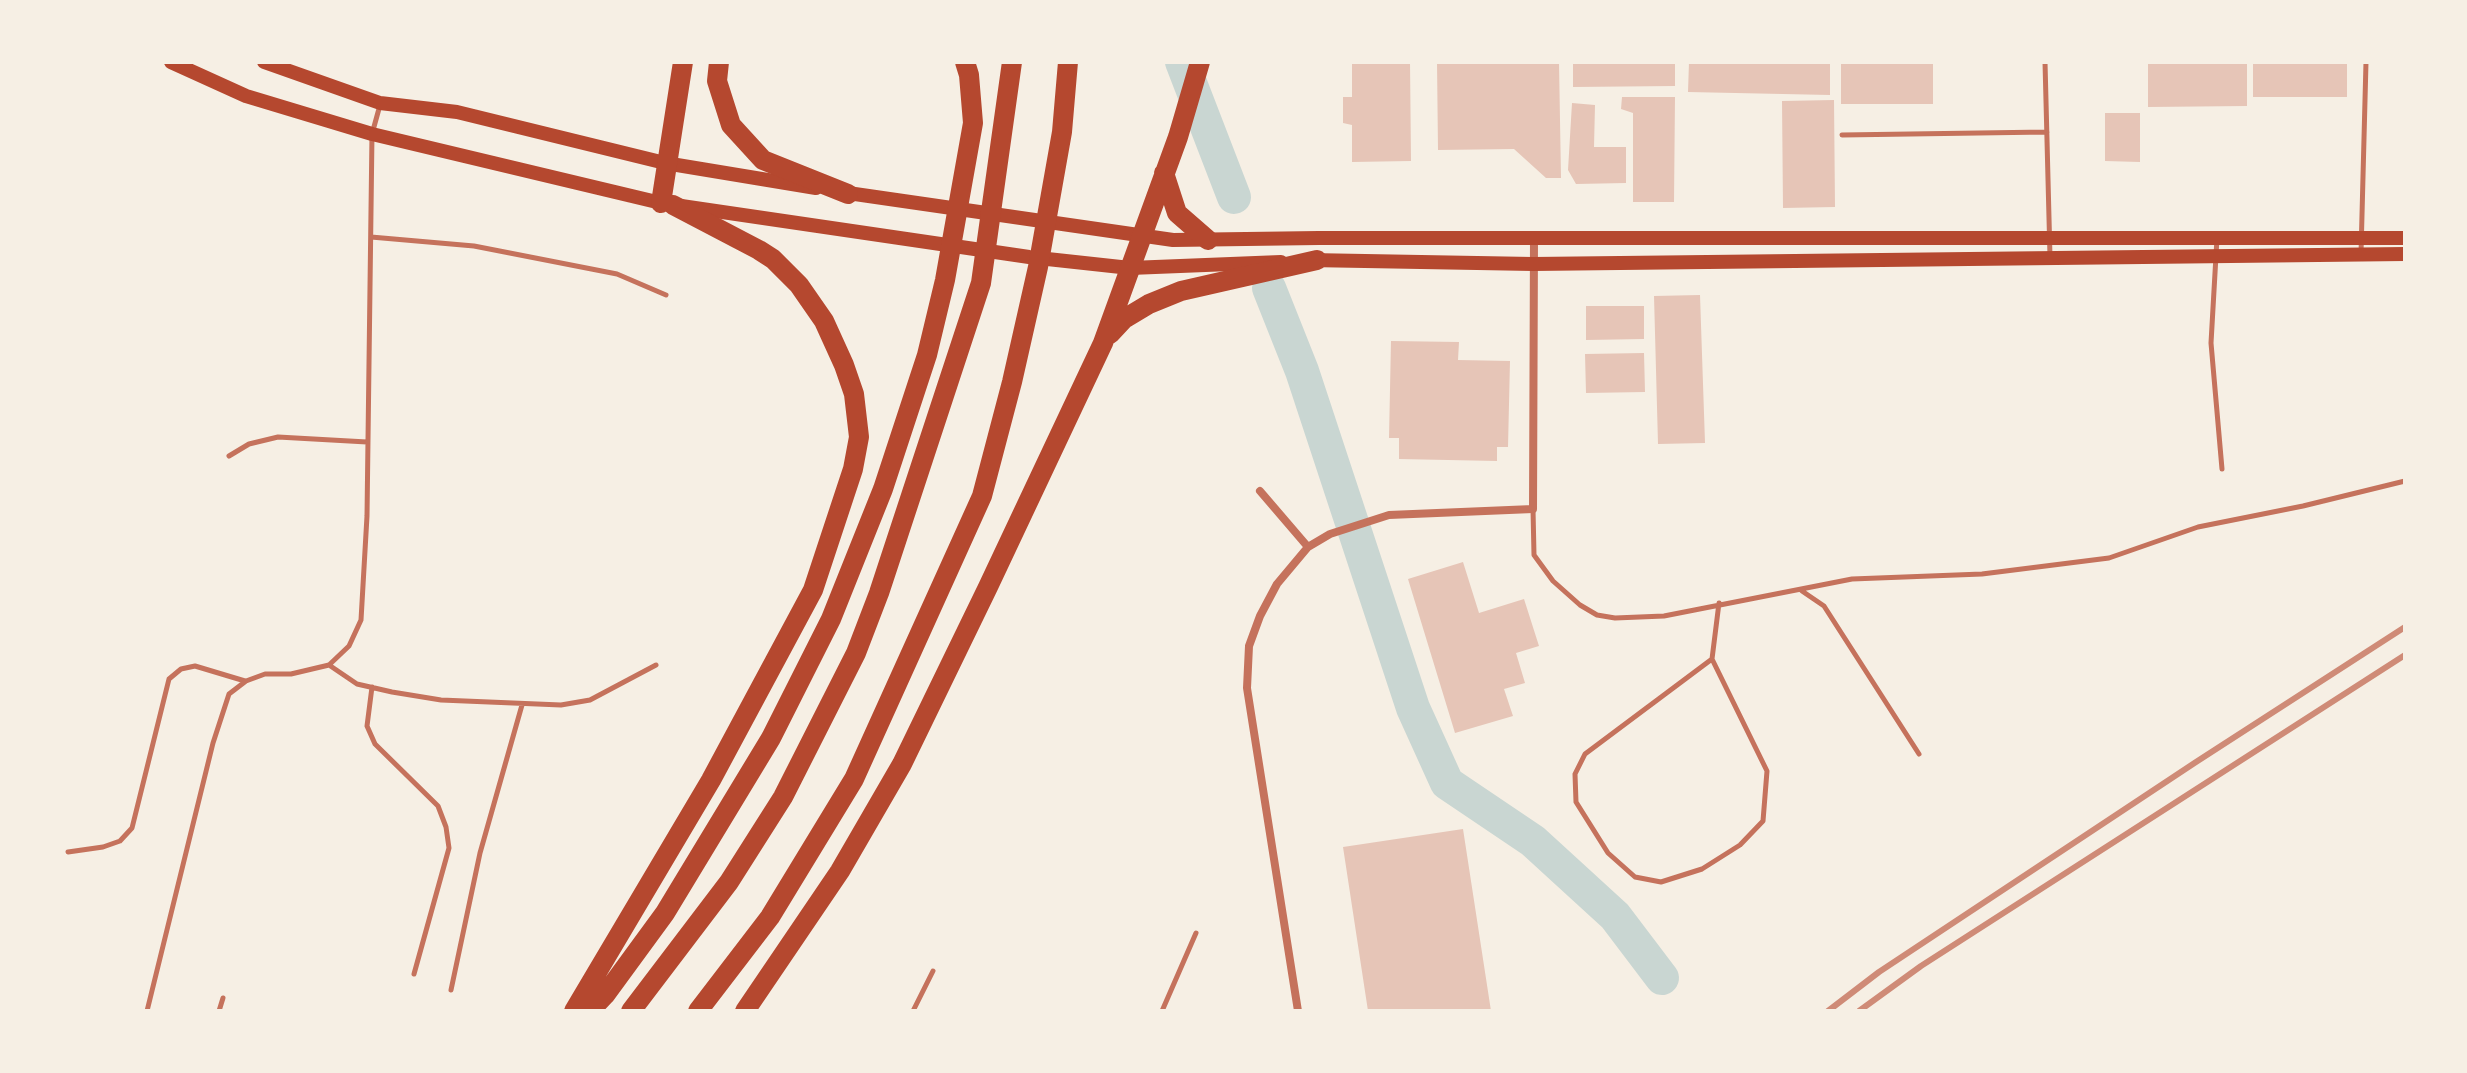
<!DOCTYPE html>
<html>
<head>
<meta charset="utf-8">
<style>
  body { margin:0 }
  #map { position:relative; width:2467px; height:1073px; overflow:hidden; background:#f6efe4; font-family:"Public Sans",sans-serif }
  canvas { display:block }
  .frame { position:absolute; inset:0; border:64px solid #f6efe4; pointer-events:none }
</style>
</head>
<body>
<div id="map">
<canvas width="2467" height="1073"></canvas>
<div class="frame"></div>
</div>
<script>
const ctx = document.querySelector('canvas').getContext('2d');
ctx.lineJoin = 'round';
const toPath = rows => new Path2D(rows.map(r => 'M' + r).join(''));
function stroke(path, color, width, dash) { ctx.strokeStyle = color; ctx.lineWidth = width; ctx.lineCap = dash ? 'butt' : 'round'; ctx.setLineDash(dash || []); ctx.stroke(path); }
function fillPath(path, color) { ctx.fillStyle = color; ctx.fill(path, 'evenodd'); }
stroke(toPath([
  [1182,62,1234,197],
  [1269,288,1302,371,1413,708,1447,783,1533,841,1615,916,1662,978]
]), '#c9d6d2', 34);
fillPath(toPath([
  [1352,62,1410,62,1411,161,1352,162,1352,125,1343,123,1343,97,1352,97],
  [1437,62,1559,62,1561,178,1546,178,1514,149,1438,150],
  [1573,62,1675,62,1675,86,1573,87],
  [1689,62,1830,62,1830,95,1688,92],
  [1841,62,1933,62,1933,104,1841,104],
  [2148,62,2247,62,2247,106,2148,107],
  [2253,62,2347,62,2347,97,2253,97],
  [1622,97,1675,97,1674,202,1633,202,1633,113,1621,109],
  [1834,100,1835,207,1783,208,1782,101],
  [1572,103,1595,105,1594,147,1626,147,1626,183,1576,184,1568,170],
  [2105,113,2140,113,2140,162,2105,161],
  [1700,295,1705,443,1658,444,1654,296],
  [1586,306,1644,306,1644,339,1586,340],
  [1391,341,1459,342,1458,360,1510,361,1508,447,1497,447,1497,461,1399,459,1399,438,1389,438],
  [1644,353,1645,392,1586,393,1585,354],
  [1463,562,1479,613,1524,599,1539,646,1516,653,1525,683,1504,689,1513,716,1455,733,1408,579],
  [1463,829,1491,1011,1368,1011,1343,847]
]), '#e6c5b7');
stroke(toPath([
  [2045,62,2050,257],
  [1842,135,2047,132],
  [371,237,474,246,617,274,666,295],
  [2217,238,2211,343,2222,469],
  [2361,253,2366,62],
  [229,456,249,444,278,437,367,442],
  [1533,509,1534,555,1553,581,1580,605,1597,615,1615,618,1664,616,1852,579,1982,574,2109,558,2198,527,2303,506,2405,481],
  [1802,591,1824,606,1919,754],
  [1712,659,1767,771,1763,821,1740,845,1702,869,1661,882,1635,877,1608,853,1576,802,1575,774,1585,754,1712,659],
  [1712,659,1719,603],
  [329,665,357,684,392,692,441,700,561,705,590,700,656,665],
  [372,687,367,726,375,744,438,806,446,827,449,848,414,974],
  [68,852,103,847,120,841,132,828,169,679,181,669,195,666,245,681],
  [451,990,480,853,522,705],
  [147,1011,213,743,229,694,246,681,265,674,291,674,329,665,349,646,361,620,367,516,372,134,380,105],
  [219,1011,223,998],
  [913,1011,933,971],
  [1162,1011,1196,933]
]), '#c5725c', 5);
stroke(toPath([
  [1260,491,1308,547],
  [1298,1011,1247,688,1249,646,1260,616,1277,584,1308,547,1330,534,1389,515,1533,509,1534,238]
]), '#c5725c', 8);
stroke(toPath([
  [171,62,246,96,372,134,661,203,1029,257,1130,268,1281,262],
  [264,62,380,103,457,112,665,163,816,188],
  [841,192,1173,240,1319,238,2405,238],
  [1309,260,1533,264,2405,254]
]), '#b5482f', 14);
stroke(toPath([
  [719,62,717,81,731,125,763,160,848,194],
  [1164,173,1177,213,1208,240],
  [661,203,683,62],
  [1110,334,1124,319,1149,304,1181,291,1317,260],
  [574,1011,711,780,813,590,853,469,859,437,854,394,844,365,824,321,799,285,773,259,759,250,673,205],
  [590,1011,605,995,665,913,771,738,831,619,883,489,927,355,945,280,973,123,969,75,965,62],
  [631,1011,729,882,783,797,856,653,879,593,981,283,1012,62],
  [698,1011,770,917,854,779,982,496,1012,382,1038,267,1062,132,1068,62],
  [745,1011,840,871,902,764,988,587,1103,343,1178,137,1200,62]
]), '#b5482f', 20);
stroke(toPath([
  [1828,1011,1879,972,2196,762,2405,627],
  [1859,1011,1921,966,2405,655]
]), '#cf8b77', 6);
</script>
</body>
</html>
